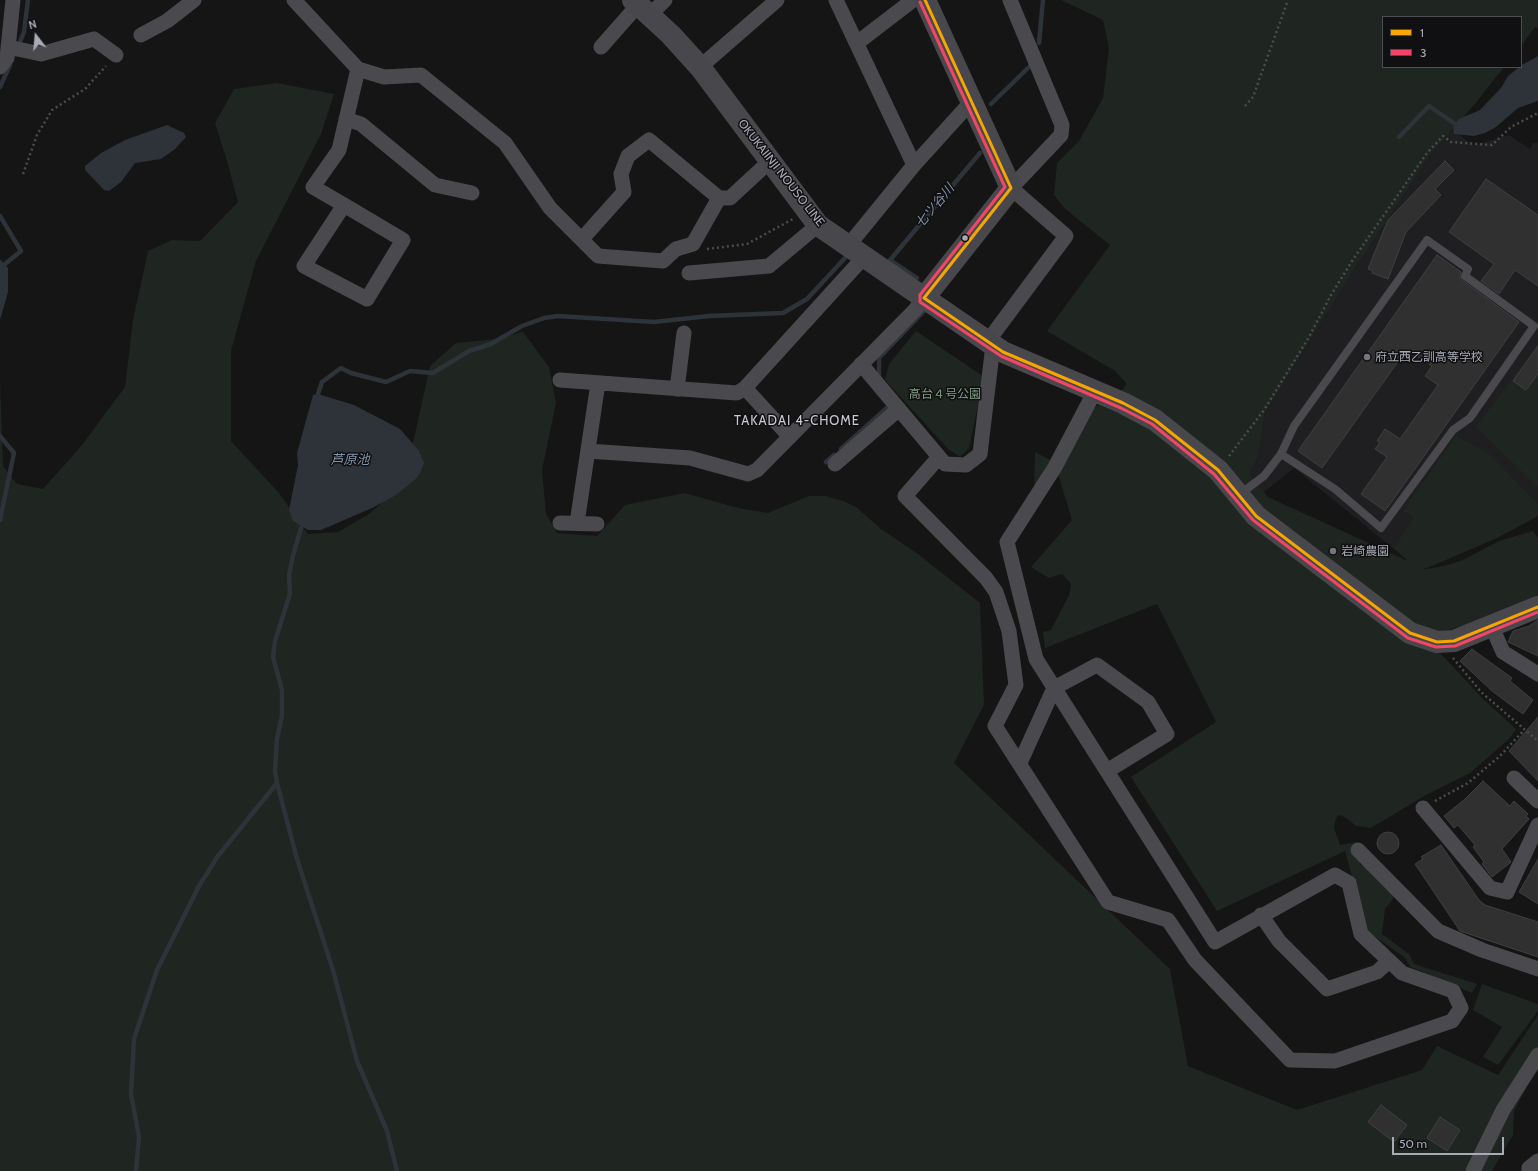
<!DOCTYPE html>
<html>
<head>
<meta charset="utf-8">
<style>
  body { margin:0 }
  #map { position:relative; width:1538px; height:1171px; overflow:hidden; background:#151515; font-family:Cabin,sans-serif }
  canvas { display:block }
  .legend { position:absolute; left:1382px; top:16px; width:140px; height:52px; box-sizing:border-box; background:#100f11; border:1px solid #4d4d53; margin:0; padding:5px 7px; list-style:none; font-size:12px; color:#a8aab5 }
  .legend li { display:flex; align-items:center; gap:8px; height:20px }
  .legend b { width:20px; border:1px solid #4d4d53 }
  .north { position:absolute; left:16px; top:16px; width:40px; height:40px; -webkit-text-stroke:3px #100f11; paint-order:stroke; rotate:344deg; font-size:11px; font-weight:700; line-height:16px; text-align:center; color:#a8aab5 }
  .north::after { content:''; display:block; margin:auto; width:14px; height:18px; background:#a8aab5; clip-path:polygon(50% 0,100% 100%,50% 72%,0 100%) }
  .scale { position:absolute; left:1392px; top:1137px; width:112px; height:18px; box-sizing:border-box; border:2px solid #a8aab5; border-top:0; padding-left:5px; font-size:12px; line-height:14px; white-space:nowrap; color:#a8aab5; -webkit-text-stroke:3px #100f11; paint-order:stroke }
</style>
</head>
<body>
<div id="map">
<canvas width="1538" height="1171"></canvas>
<ul class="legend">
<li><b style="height:5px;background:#f7a600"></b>1</li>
<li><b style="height:5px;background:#f34667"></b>3</li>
</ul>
<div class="north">N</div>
<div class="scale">50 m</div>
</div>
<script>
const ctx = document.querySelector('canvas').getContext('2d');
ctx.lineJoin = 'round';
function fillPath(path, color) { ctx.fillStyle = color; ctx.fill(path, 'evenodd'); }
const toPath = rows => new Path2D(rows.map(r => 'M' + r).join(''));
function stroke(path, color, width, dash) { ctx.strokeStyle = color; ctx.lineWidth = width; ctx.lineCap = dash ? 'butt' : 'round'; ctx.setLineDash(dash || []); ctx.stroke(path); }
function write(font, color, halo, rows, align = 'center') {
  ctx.font = font + ' Cabin,"Noto Sans JP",sans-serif'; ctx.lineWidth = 3; ctx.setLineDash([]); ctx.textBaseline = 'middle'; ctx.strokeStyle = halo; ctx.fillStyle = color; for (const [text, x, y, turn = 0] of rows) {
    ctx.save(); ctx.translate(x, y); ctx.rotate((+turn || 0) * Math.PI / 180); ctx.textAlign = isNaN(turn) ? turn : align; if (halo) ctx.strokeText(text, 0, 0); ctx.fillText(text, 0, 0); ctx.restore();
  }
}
fillPath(toPath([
  [1452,130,1474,145,1509,135,1530,149,1533,143,1538,143,1538,516,1497,538,1427,568,1416,567,1294,468,1264,492,1250,474,1259,455,1265,413,1354,270,1431,154]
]), '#1f1f21');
fillPath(toPath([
  [1061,0,1538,0,1538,28,1535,27,1521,46,1521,17,1383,17,1383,67,1504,67,1475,104,1431,154,1354,270,1265,413,1259,455,1250,474,1268,497,1408,561,1394,548,1414,517,1403,511,1456,436,1488,453,1538,504,1538,516,1497,538,1427,568,1423,568,1426,569,1444,566,1463,560,1499,541,1533,531,1538,538,1538,597,1489,618,1448,630,1428,642,1446,659,1482,698,1516,729,1509,739,1470,773,1426,795,1371,828,1356,826,1345,817,1338,815,1335,822,1334,828,1340,845,1357,842,1360,851,1360,864,1372,869,1394,891,1393,899,1385,909,1382,934,1409,954,1414,964,1477,984,1472,993,1411,967,1404,957,1367,931,1345,851,1217,911,1131,777,1216,722,1157,604,1045,648,1043,632,1051,630,1069,595,1071,584,1062,574,1049,578,1031,567,1072,520,1058,474,1092,408,1100,405,1107,408,1127,384,1115,371,1047,331,1110,245,1064,208,1054,195,1057,163,1079,141,1103,98,1109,48,1103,20],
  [277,83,334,94,321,134,256,261,231,351,231,441,279,493,308,534,338,532,369,514,404,483,430,366,456,343,496,339,523,332,549,367,556,403,542,470,546,514,557,533,597,536,625,505,685,493,738,508,768,513,809,496,826,496,843,501,856,507,881,529,918,554,980,603,984,705,954,763,1170,969,1188,1066,1297,1110,1422,1070,1437,1046,1498,1075,1538,1015,1538,1065,1514,1111,1513,1135,1492,1171,0,1171,0,379,3,466,17,484,43,489,82,445,125,387,133,320,148,251,172,240,200,241,238,202,227,161,215,123,234,89],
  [916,331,984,377,969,448,960,457,948,449,885,380,889,364],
  [1538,344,1538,487,1476,427],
  [1035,452,1052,461,1034,494],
  [1482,984,1538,1004,1538,1011,1498,1065,1483,1057,1502,1027,1473,1010]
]), '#1f2520');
fillPath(toPath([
  [1538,56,1538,101,1518,108,1496,127,1485,133,1474,136,1454,134,1453,127,1459,119,1480,110,1501,88,1508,76,1522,65],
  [167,125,184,133,186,137,175,149,161,159,135,163,121,182,109,191,104,190,85,170,85,166,101,153,125,140],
  [0,259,8,268,8,292,0,320],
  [318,394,354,405,400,429,419,451,424,463,418,477,396,495,372,508,321,530,308,530,293,521,289,510,298,465,297,453,313,395]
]), '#2d3339');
stroke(toPath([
  [1039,43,1043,0],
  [18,47,24,32,28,0],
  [0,87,10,65],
  [991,104,1030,66],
  [1399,137,1429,106,1455,124],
  [0,216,21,251,5,264],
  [917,278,890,260,980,153],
  [879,378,879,358,926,309],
  [318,394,322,382,341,368,351,373,386,382,410,371,433,373,469,351,491,344,522,326,544,318,558,316,654,322,709,316,783,313,807,299,845,258],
  [0,436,14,453,0,520],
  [841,449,889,406],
  [826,462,834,455],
  [301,528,293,556,289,575,290,594,275,641,273,657,282,690,282,715,277,739,275,771,277,783,297,859,333,970,357,1061,387,1131,397,1171],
  [136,1171,139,1137,131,1094,134,1039,157,970,199,886,218,856,277,783]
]), '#2d3339', 4.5);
const building = toPath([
  [1445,161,1454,170,1435,189,1441,195,1406,232,1388,279,1372,273,1373,271,1368,269,1388,220,1445,161],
  [1486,179,1538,215,1538,286,1515,270,1499,294,1481,281,1494,264,1449,232,1486,179],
  [1437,255,1461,272,1460,277,1462,280,1519,322,1385,511,1361,494,1387,457,1375,449,1380,442,1377,441,1385,429,1400,439,1438,385,1425,376,1432,366,1407,349,1322,468,1298,451,1437,255],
  [1538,346,1538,374,1526,390,1513,381,1538,346],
  [1538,620,1538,656,1508,642,1513,631,1529,626,1538,620],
  [1472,649,1512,678,1510,681,1533,700,1523,714,1492,691,1460,661,1472,649],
  [1538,717,1538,781,1509,751,1538,717],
  [1483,781,1510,806,1514,801,1528,814,1526,816,1529,819,1502,849,1511,862,1510,863,1492,877,1482,864,1484,862,1473,847,1475,845,1458,825,1454,828,1444,816,1465,799,1483,781],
  '1377 843a11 11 0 1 1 22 0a11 11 0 1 1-22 0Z',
  [1441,845,1479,900,1485,905,1538,922,1538,957,1460,931,1415,864,1423,859,1421,857,1441,845],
  [1538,859,1538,904,1519,892,1538,859],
  [1381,1105,1407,1125,1394,1142,1368,1122,1381,1105],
  [1440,1117,1460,1130,1447,1151,1427,1138,1440,1117]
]);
fillPath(building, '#303030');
stroke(building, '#3e3f41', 1);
stroke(toPath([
  [1245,106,1253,97,1288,0],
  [23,174,37,135,52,110,85,89,106,66],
  [707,249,747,244,793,219],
  [1229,456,1264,410,1309,337,1331,295,1352,261,1427,153,1443,136,1451,142,1492,145,1511,127,1538,113],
  [1453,658,1481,692,1538,741],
  [1435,801,1468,783,1500,756,1524,730]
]), '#4b4c4f', 2.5, [2, 3]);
stroke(toPath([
  [1240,494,1264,476,1281,454,1294,426,1427,240,1468,269,1465,276,1534,326,1470,418,1453,430,1381,528,1335,489,1281,454]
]), '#4a4a4e', 8);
stroke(toPath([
  [294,0,358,69,384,77,421,75,505,143,550,208,598,256,663,261,676,249,693,244,719,198,730,198,770,161],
  [836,0,914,165],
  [650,15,665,0],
  [141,35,167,21,194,0],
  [857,43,913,0],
  [8,47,41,54,94,39,116,55],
  [601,47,638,5],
  [0,67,7,58,13,0],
  [700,67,777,0],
  [346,119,361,124,435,185,472,193],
  [344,205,403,240,367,299,304,266,344,205,313,187,339,150,358,69],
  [582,239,624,192,621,174,628,156,649,140,719,198],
  [848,246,914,165,972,101],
  [689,273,769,266,818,225],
  [988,341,1066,236,1011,188,1061,135,1062,125,1010,0],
  [861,364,945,464,966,465,980,454,993,345],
  [560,380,737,393,745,388,864,257],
  [745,388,790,437],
  [677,389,684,333],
  [588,451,690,458,748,474,757,470,915,310,924,298],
  [939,457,905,496,986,578,996,592,1009,631,1016,685,995,726,1108,902,1168,920,1195,960,1290,1060,1335,1061,1452,1021,1461,1008,1453,991,1402,973,1361,934,1349,883,1335,875,1215,942,1036,659,1007,542,1055,467,1095,391],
  [835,464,899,409],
  [560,523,597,524],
  [577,523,598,383],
  [1492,627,1503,652,1538,674],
  [1020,763,1054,688,1097,665,1148,702,1167,734,1107,771],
  [1514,778,1538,801],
  [1423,808,1490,888,1507,892,1538,825],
  [1358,850,1438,931,1482,950,1538,969],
  [1261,915,1279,941,1327,989,1377,972,1389,961],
  [1473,1171,1503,1110,1538,1055],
  [1529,1171,1529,1168,1538,1161]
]), '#4a4a4e', 15);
stroke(toPath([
  [633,0,671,35,700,67,818,225,1003,352,1123,403,1155,420,1218,470,1256,516,1410,633,1437,642,1454,641,1538,607],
  [924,298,1011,188,925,0]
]), '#48484c', 22);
stroke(toPath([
  [925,0,1011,188,924,298,1003,352,1123,403,1155,420,1218,470,1256,516,1410,633,1437,642,1454,641,1538,607]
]), '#f7a600', 3);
stroke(toPath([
  [920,2,1005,187,920,295,920,302,1001,356,1121,408,1152,424,1214,474,1253,520,1408,638,1436,647,1455,646,1538,612]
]), '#f34667', 3);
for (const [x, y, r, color] of [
  [965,238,3.5,"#a8aab5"],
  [1367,357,4,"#75767d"],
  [1333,551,4,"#75767d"]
]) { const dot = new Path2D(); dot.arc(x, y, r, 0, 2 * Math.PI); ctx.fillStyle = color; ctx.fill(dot); stroke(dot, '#100f11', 1.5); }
write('12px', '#a8aab5', '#100f11', [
  ["OKUKAIINJI NOUSO LINE",781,173,52]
]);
write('12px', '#a8aab5', '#100f11', [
  ["府立西乙訓高等学校",1375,357],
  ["岩崎農園",1341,551]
], 'left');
write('12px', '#819d85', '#100f11', [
  ["高台４号公園",945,394]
]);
write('italic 13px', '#8294ac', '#100f11', [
  ["七ツ谷川",935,206,-50],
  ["芦原池",350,460]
]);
ctx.letterSpacing = '1px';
write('13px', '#c8cad1', '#100f11', [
  ["TAKADAI 4-CHOME",797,421]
]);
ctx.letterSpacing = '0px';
</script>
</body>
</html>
